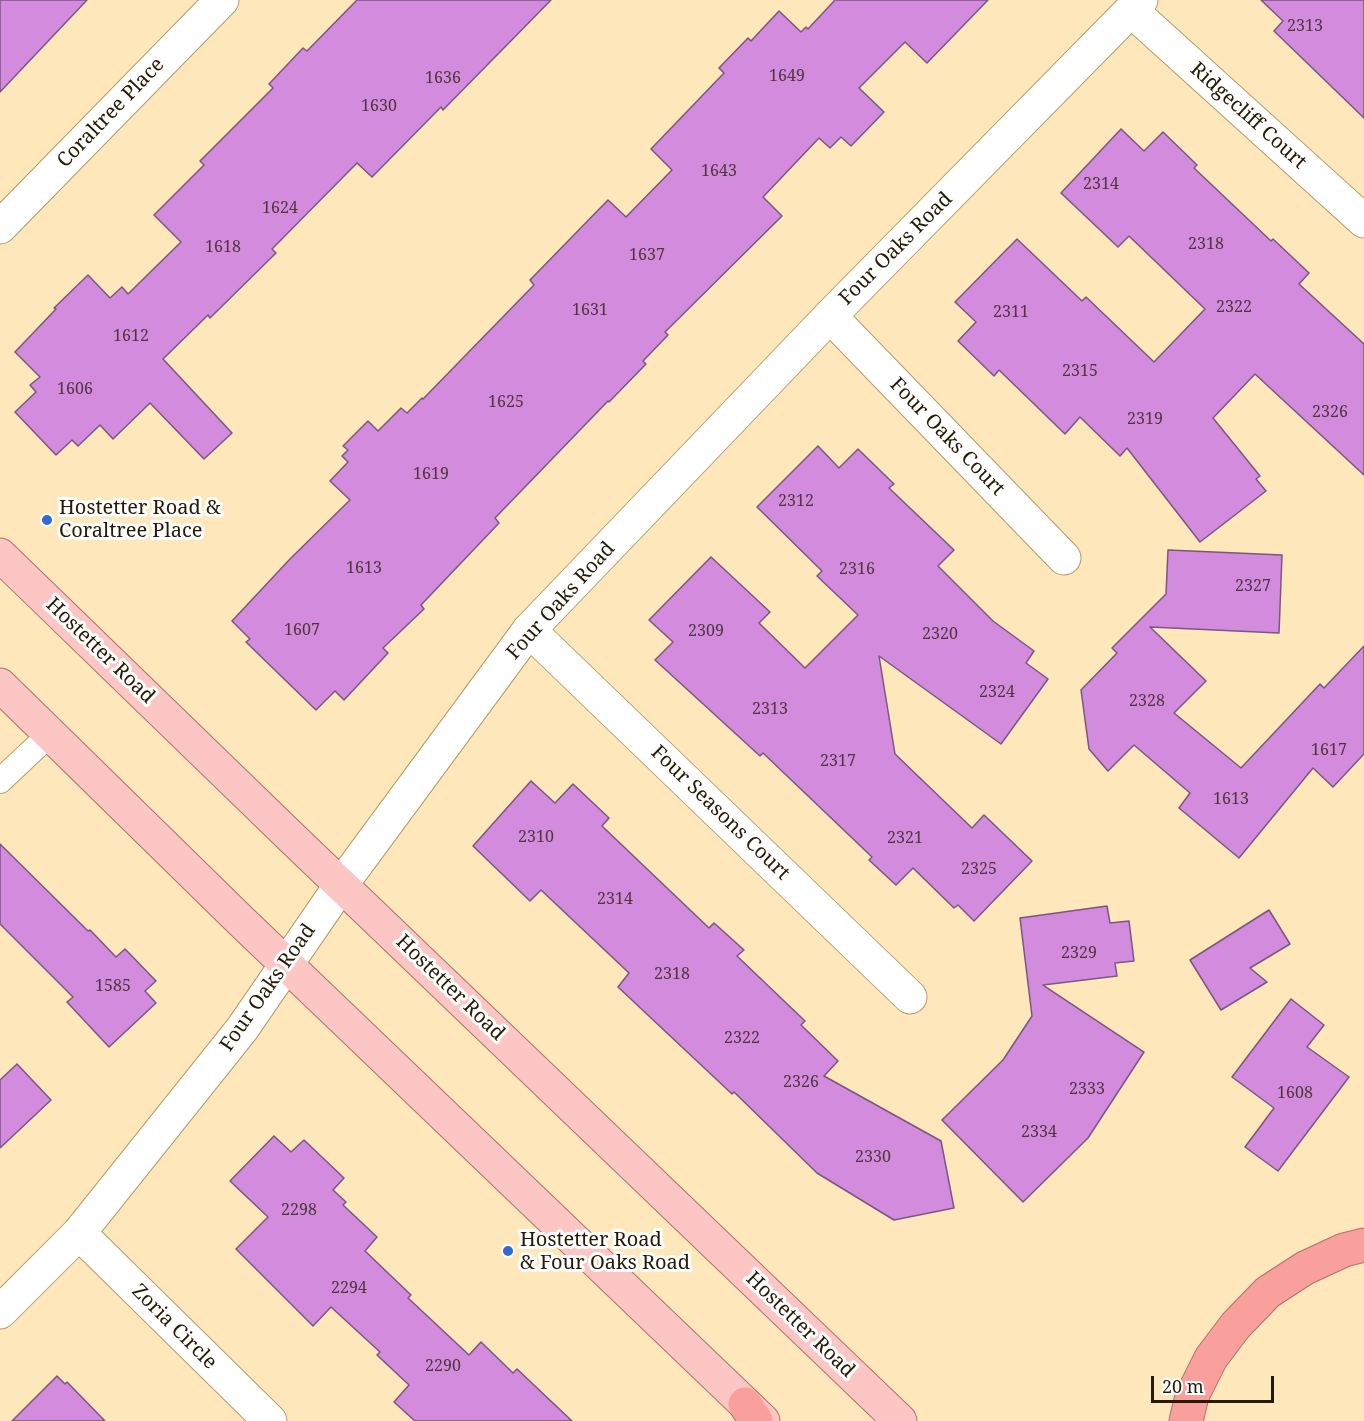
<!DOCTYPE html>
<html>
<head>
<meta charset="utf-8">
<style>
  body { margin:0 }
  #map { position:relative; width:1364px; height:1421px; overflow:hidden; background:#ffe7bc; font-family:"Noto Serif",serif }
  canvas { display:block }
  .scale { position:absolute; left:1151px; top:1376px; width:123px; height:27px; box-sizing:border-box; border:3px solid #251a05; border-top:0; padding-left:8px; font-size:18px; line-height:21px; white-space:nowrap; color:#251a05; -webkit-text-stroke:4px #fff; paint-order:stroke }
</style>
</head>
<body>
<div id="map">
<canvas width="1364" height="1421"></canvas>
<div class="scale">20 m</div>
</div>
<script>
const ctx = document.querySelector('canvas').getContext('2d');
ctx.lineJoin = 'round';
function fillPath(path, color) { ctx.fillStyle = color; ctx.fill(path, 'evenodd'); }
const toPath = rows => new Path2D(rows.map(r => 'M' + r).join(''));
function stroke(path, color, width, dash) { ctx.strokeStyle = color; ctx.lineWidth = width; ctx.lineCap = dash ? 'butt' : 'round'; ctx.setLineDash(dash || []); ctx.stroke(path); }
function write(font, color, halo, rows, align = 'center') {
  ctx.font = font + ' "Noto Serif",serif'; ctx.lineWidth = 6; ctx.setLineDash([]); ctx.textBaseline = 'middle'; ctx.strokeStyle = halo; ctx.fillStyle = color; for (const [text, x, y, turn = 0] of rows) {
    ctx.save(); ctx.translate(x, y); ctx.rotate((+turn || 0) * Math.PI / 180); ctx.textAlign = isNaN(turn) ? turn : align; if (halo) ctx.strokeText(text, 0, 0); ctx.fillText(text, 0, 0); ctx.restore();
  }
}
const building = toPath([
  [0,0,87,0,0,92,0,0],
  [357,0,551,0,443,110,441,107,372,177,357,163,272,249,276,253,210,318,208,315,163,359,232,433,204,459,150,403,113,439,100,425,78,446,72,440,56,455,15,412,36,392,30,385,40,377,15,352,56,309,54,308,88,275,110,298,122,287,128,294,181,242,154,215,204,165,200,161,273,88,269,84,303,48,307,51,357,0],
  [835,0,988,0,927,63,905,42,859,88,884,112,851,146,841,137,830,148,819,138,763,197,782,216,665,332,668,335,643,361,646,364,609,402,608,401,495,518,499,523,421,605,424,609,383,648,388,653,344,700,335,691,316,710,246,642,250,639,232,621,290,559,350,500,330,481,348,462,342,456,348,450,343,446,368,421,378,431,401,408,407,413,422,398,423,399,534,285,530,280,608,200,626,217,672,170,651,149,724,73,719,68,748,38,751,41,779,11,801,32,806,27,808,29,835,0],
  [1261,0,1364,0,1364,118,1274,31,1283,21,1261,0],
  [1121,129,1144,151,1163,132,1197,165,1194,168,1271,241,1273,239,1309,273,1299,284,1364,344,1364,475,1255,374,1213,418,1260,476,1256,479,1266,491,1200,542,1127,448,1120,456,1080,417,1065,434,999,370,994,376,958,341,976,322,955,302,1017,239,1082,301,1086,297,1154,362,1205,309,1129,236,1118,247,1061,193,1121,129],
  [818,446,839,468,858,449,894,484,889,488,954,550,938,566,993,621,1034,651,1026,663,1048,679,1001,744,879,656,895,754,972,828,984,815,1032,861,974,921,958,905,954,908,913,868,896,885,869,860,872,857,763,753,760,756,655,660,673,642,649,620,711,557,770,612,759,623,805,668,858,615,817,576,822,571,757,507,818,446],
  [1168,550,1282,555,1279,633,1150,627,1206,681,1174,713,1241,768,1320,684,1324,688,1364,646,1364,754,1333,787,1313,768,1239,858,1179,808,1190,793,1134,745,1108,771,1089,749,1081,690,1117,653,1112,648,1166,594,1168,550],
  [531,781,555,803,573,784,609,818,602,826,709,928,714,923,744,950,737,956,805,1021,801,1025,838,1061,824,1076,941,1141,954,1208,894,1220,817,1173,734,1092,732,1094,618,987,629,973,541,890,530,901,473,846,531,781],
  [0,844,88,931,90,930,116,957,125,949,156,981,145,991,156,1003,109,1047,67,1002,73,997,0,924,0,844],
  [1107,906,1110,923,1129,921,1134,961,1115,963,1117,976,1043,985,1144,1052,1088,1138,1023,1202,942,1120,1003,1060,1032,1016,1020,918,1107,906],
  [1269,910,1290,944,1250,968,1267,982,1221,1010,1190,960,1269,910],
  [1291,999,1324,1025,1307,1047,1349,1077,1278,1171,1245,1147,1274,1108,1232,1077,1291,999],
  [17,1064,51,1100,0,1148,0,1080,17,1064],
  [274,1136,291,1152,304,1140,344,1178,333,1190,346,1202,343,1205,377,1237,365,1251,411,1295,408,1298,469,1355,481,1342,513,1373,517,1369,572,1421,415,1421,394,1402,409,1385,377,1355,380,1352,331,1307,313,1326,236,1249,268,1217,230,1181,274,1136],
  [57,1376,65,1384,67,1382,105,1421,12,1421,57,1376]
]);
fillPath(building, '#d38bde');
stroke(building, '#7a5780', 1.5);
const lane = toPath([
  [0,781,50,734]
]);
const street = toPath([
  [1132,11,1364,221],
  [0,227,222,0],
  [830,316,1064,558],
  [529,630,910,997],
  [79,1233,270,1421]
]);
const secondary = toPath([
  [0,1312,79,1233,242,1029,341,885,529,630,830,316,1141,0]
]);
const primary = toPath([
  [0,555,292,838,900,1421],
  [0,685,240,920,763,1421]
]);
const highway = toPath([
  [745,1404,756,1421],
  [1186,1421,1192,1396,1211,1358,1236,1325,1268,1292,1305,1268,1344,1250,1364,1245]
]);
stroke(lane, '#b69a67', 26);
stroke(street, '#b69a67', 35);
stroke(secondary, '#b69a67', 35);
stroke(primary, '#af7168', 35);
stroke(highway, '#af7168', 35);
stroke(lane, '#fff', 24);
stroke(street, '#fff', 33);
stroke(secondary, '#fff', 33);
stroke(primary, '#fbc6c4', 33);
stroke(highway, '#f9a09d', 33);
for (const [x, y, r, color] of [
  [47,520,6,"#3169d8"],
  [508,1251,6,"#3169d8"]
]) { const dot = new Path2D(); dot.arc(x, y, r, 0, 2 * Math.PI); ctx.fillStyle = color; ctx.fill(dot); stroke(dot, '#fff', 2); }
write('16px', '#50363b', null, [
  ["2313",1305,26],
  ["1649",787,76],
  ["1636",443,78],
  ["1630",379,106],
  ["1643",719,171],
  ["2314",1101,184],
  ["1624",280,208],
  ["2318",1206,244],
  ["1618",223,247],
  ["1637",647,255],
  ["2322",1234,307],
  ["1631",590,310],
  ["2311",1011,312],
  ["1612",131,336],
  ["2315",1080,371],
  ["1606",75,389],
  ["1625",506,402],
  ["2326",1330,412],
  ["2319",1145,419],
  ["1619",431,474],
  ["2312",796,501],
  ["1613",364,568],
  ["2316",857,569],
  ["2327",1253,586],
  ["1607",302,630],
  ["2309",706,631],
  ["2320",940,634],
  ["2324",997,692],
  ["2328",1147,701],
  ["2313",770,709],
  ["1617",1329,750],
  ["2317",838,761],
  ["1613",1231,799],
  ["2310",536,837],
  ["2321",905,838],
  ["2325",979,869],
  ["2314",615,899],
  ["2329",1079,953],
  ["2318",672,974],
  ["1585",113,986],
  ["2322",742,1038],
  ["2326",801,1082],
  ["2333",1087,1089],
  ["1608",1295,1093],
  ["2334",1039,1132],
  ["2330",873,1157],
  ["2298",299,1210],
  ["2294",349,1288],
  ["2290",443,1366]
]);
write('20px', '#251a05', '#fff', [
  ["Coraltree Place",111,113,-46],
  ["Ridgecliff Court",1248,116,42],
  ["Four Oaks Road",896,249,-45],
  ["Four Oaks Court",947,437,46],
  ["Four Oaks Road",561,601,-48],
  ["Hostetter Road",100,651,44],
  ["Four Seasons Court",720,813,44],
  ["Four Oaks Road",268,988,-55],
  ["Hostetter Road",450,988,44],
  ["Hostetter Road",800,1325,44],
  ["Zoria Circle",174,1327,45]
]);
write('20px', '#251a05', '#fff', [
  ["Hostetter Road &",59,508],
  ["Coraltree Place",59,531],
  ["Hostetter Road",520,1240],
  ["& Four Oaks Road",520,1263]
], 'left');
</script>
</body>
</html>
